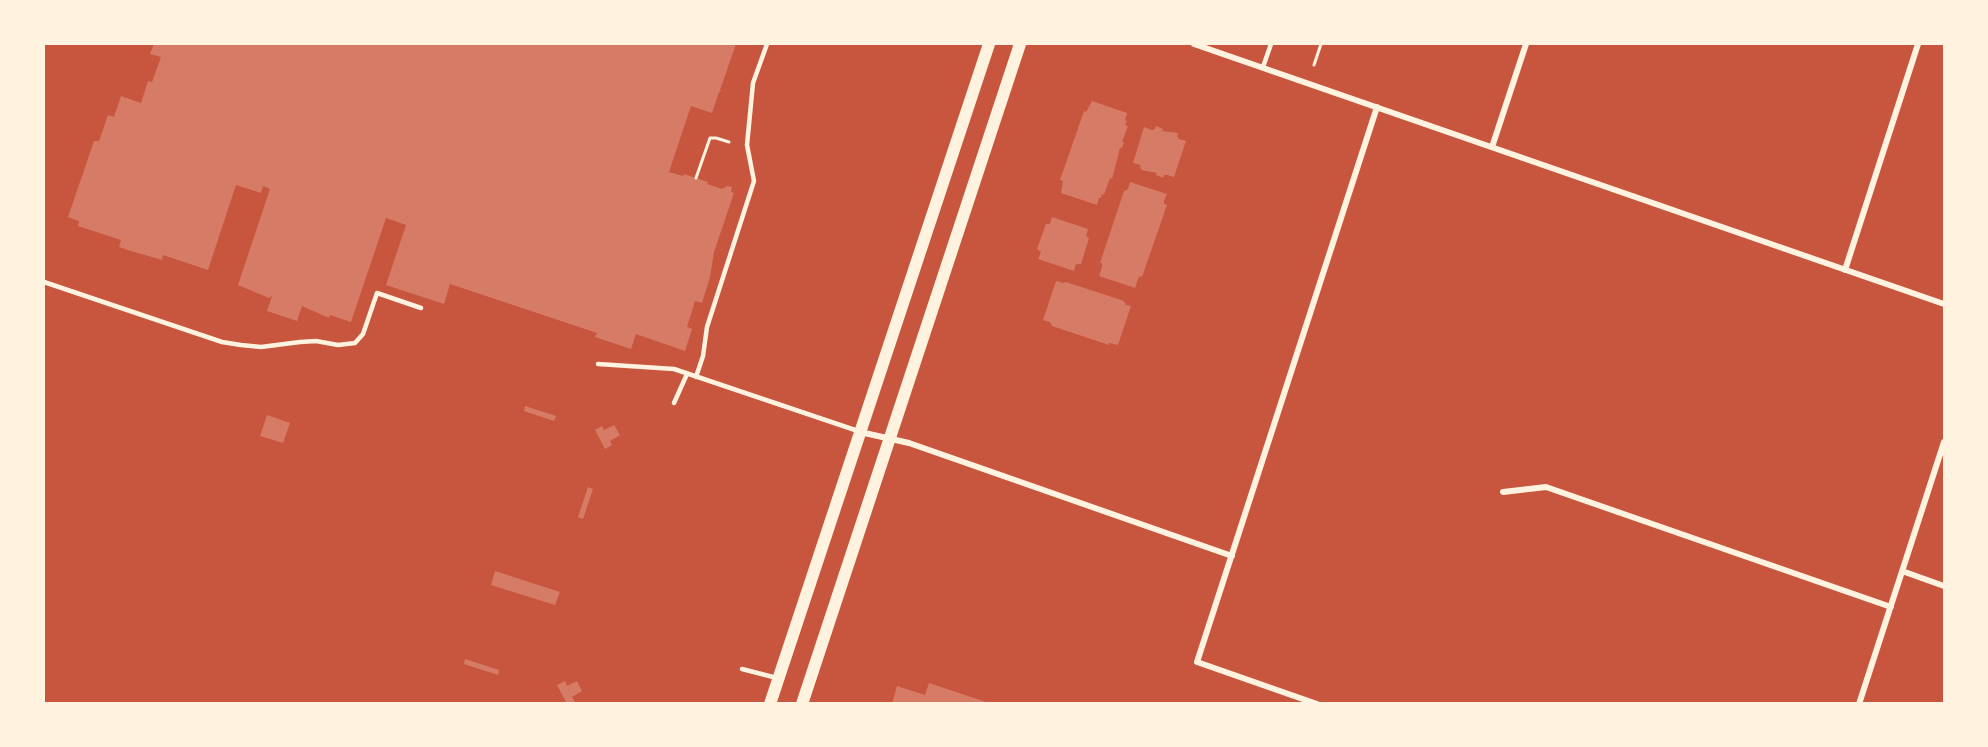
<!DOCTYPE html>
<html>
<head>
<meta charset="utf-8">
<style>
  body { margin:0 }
  #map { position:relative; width:1988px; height:747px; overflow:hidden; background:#c8553d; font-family:"Work Sans",sans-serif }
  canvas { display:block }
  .frame { position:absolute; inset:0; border:45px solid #fff3e0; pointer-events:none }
</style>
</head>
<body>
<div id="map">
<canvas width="1988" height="747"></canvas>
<div class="frame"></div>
</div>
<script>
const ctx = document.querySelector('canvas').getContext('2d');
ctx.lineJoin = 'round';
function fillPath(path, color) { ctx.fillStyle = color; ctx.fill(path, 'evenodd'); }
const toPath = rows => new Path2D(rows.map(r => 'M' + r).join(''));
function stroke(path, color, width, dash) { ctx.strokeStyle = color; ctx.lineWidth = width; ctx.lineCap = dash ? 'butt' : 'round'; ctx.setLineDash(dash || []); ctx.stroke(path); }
fillPath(toPath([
  [154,44,736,44,720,90,722,90,719,92,712,113,691,106,669,172,683,176,684,174,708,182,707,184,722,189,727,186,732,187,731,192,734,193,714,252,710,277,702,303,695,301,687,327,692,329,685,351,636,334,631,349,595,337,597,333,450,284,444,304,386,285,406,225,386,218,351,322,330,315,329,318,302,306,297,321,267,311,272,296,269,298,238,285,270,189,263,186,261,193,236,185,208,270,163,255,162,260,131,251,119,247,121,240,78,226,79,221,68,217,94,141,99,141,108,115,114,117,121,96,141,103,148,81,152,82,161,57,150,54],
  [1092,101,1127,113,1125,120,1127,121,1125,125,1128,126,1122,142,1124,142,1122,148,1120,148,1112,179,1110,178,1104,195,1102,194,1101,198,1099,198,1097,205,1061,193,1063,181,1060,180,1084,111,1086,112],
  [1156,126,1163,129,1162,131,1178,133,1177,136,1179,139,1186,141,1174,177,1167,175,1164,175,1163,178,1156,175,1157,173,1141,170,1140,165,1133,163,1144,127,1152,130,1155,129],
  [1130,182,1167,194,1164,201,1164,204,1167,205,1142,277,1140,276,1138,279,1135,288,1099,276,1102,267,1102,263,1100,263,1124,191,1128,189],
  [1052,217,1088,229,1086,236,1089,238,1081,264,1076,264,1074,271,1038,259,1041,252,1037,249,1046,224,1050,224],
  [1056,281,1063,283,1066,282,1124,301,1126,305,1131,306,1118,345,1109,343,1109,345,1052,326,1050,322,1043,320],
  [525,406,556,416,554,421,524,411],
  [267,415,290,423,283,443,260,436],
  [614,425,620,435,610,441,612,445,605,449,595,430,602,426,604,430],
  [588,487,593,489,583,519,578,517],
  [495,571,560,592,555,605,491,585],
  [465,659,499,670,498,675,464,664],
  [565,681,567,686,577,681,582,691,572,697,575,702,571,704,567,704,557,685],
  [929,683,989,703,989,704,892,704,897,686,925,695]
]), '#d67c66');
stroke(toPath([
  [1314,65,1321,44],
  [696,178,710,138,716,138,729,142]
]), '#fff3e0', 3);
stroke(toPath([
  [1263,67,1271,44],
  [44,282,222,342,241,345,261,347,300,342,316,341,338,345,355,343,363,334,377,293,421,308],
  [598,364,674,369,858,431],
  [696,377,703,356,707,327,754,181,747,145,753,83,767,44],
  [674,403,687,374],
  [742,669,777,678]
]), '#fff3e0', 4.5);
stroke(toPath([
  [1194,44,1944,304],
  [1492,147,1526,44],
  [1845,270,1918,44],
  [860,432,909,443,1232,556],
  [1503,492,1546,487,1891,607],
  [1902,571,1944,586],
  [1317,704,1197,662,1377,107],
  [1859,704,1944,442]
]), '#fff3e0', 6);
stroke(toPath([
  [770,704,989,44],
  [802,704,1020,44]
]), '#fff3e0', 12);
</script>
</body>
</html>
